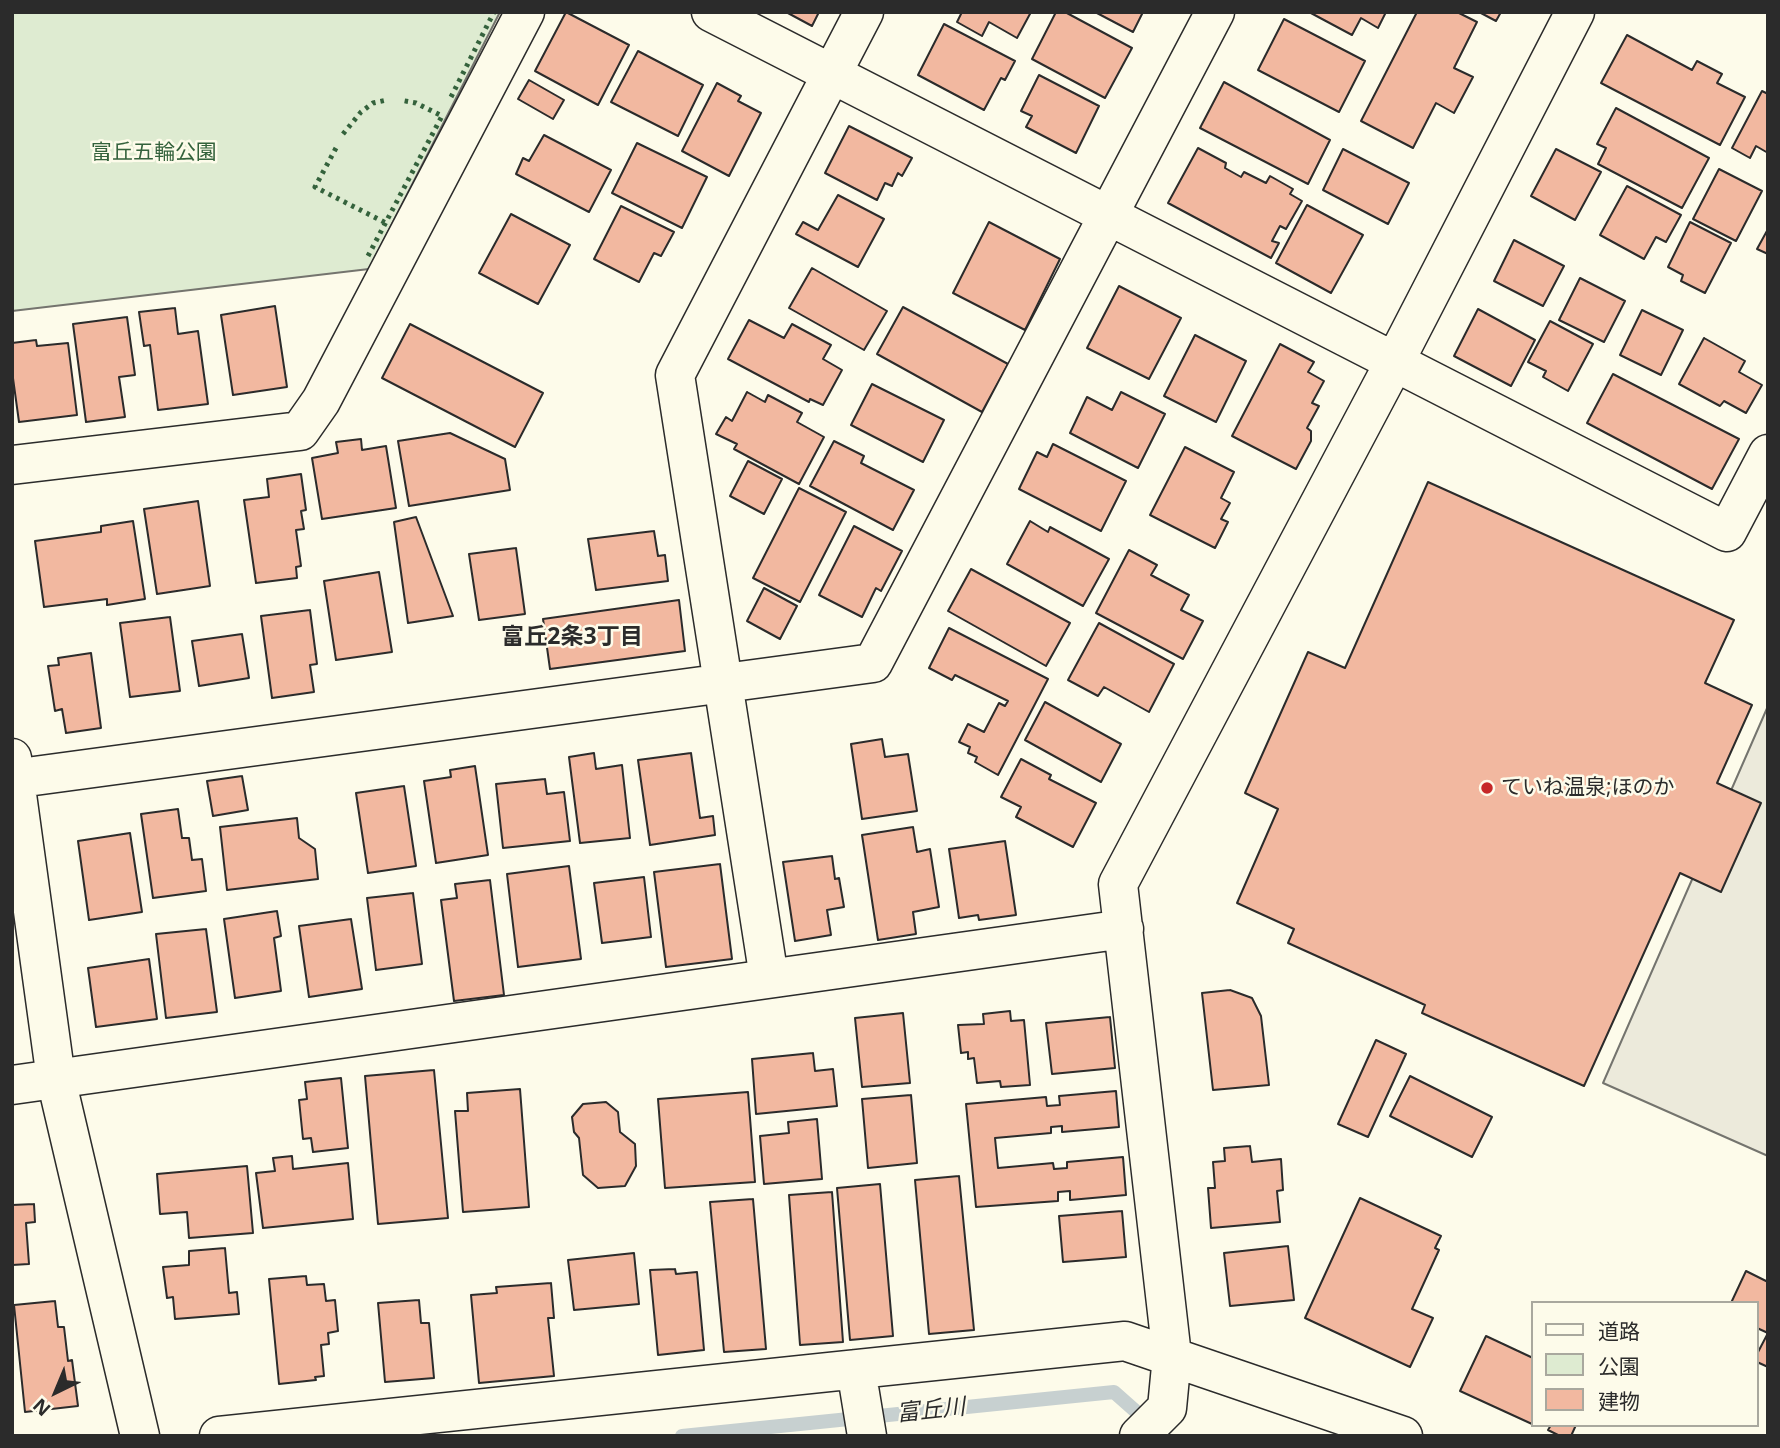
<!DOCTYPE html>
<html>
<head>
<meta charset="utf-8">
<style>
  body { margin:0 }
  #map { position:relative; width:1780px; height:1448px; overflow:hidden; background:#fdfbea; font-family:"Open Sans","Noto Sans JP",sans-serif }
  canvas { display:block }
  .frame { position:absolute; inset:0; border:14px solid #2b2b2b; pointer-events:none }
  .legend { position:absolute; left:1531px; top:1301px; width:228px; height:126px; box-sizing:border-box; background:#fdfbea; border:2px solid #a9a89e; margin:0; padding:9px 12px; list-style:none; font-size:21px; color:#2b2b2b }
  .legend li { display:flex; align-items:center; gap:14px; height:35px }
  .legend b { width:35px; border:2px solid #a9a89e }
  .north { position:absolute; left:21px; top:1357px; width:70px; height:70px; -webkit-text-stroke:5px #fdfbea; paint-order:stroke; rotate:223deg; font-size:19px; font-weight:700; line-height:28px; text-align:center; color:#2b2b2b }
  .north::after { content:''; display:block; margin:auto; width:24px; height:32px; background:#2b2b2b; clip-path:polygon(50% 0,100% 100%,50% 72%,0 100%) }
</style>
</head>
<body>
<div id="map">
<canvas width="1780" height="1448"></canvas>
<div class="frame"></div>
<ul class="legend">
<li><b style="height:9px;background:#fdfbea"></b>道路</li>
<li><b style="height:19px;background:#deebd1"></b>公園</li>
<li><b style="height:19px;background:#f2b8a0"></b>建物</li>
</ul>
<div class="north">N</div>
</div>
<script>
const ctx = document.querySelector('canvas').getContext('2d');
ctx.lineJoin = 'round';
function fillPath(path, color) { ctx.fillStyle = color; ctx.fill(path, 'evenodd'); }
const toPath = rows => new Path2D(rows.map(r => 'M' + r).join(''));
function stroke(path, color, width, dash) { ctx.strokeStyle = color; ctx.lineWidth = width; ctx.lineCap = dash ? 'butt' : 'round'; ctx.setLineDash(dash || []); ctx.stroke(path); }
function write(font, color, halo, rows, align = 'center') {
  ctx.font = font + ' "Open Sans","Noto Sans JP",sans-serif'; ctx.lineWidth = 5; ctx.setLineDash([]); ctx.textBaseline = 'middle'; ctx.strokeStyle = halo; ctx.fillStyle = color; for (const [text, x, y, turn = 0] of rows) {
    ctx.save(); ctx.translate(x, y); ctx.rotate((+turn || 0) * Math.PI / 180); ctx.textAlign = isNaN(turn) ? turn : align; if (halo) ctx.strokeText(text, 0, 0); ctx.fillText(text, 0, 0); ctx.restore();
  }
}
const green = toPath([
  [12,12,500,12,369,269,12,311,12,12]
]);
fillPath(green, '#deebd1');
stroke(green, '#74746e', 2);
const parking = toPath([
  [1768,706,1768,1156,1603,1083,1768,706]
]);
fillPath(parking, '#eceadb');
stroke(parking, '#74746e', 2);
stroke(toPath([
  [682,1436,1114,1392,1149,1423]
]), '#c7d0d0', 14);
const building = toPath([
  [566,12,629,45,598,105,535,71,566,12],
  [786,12,819,12,812,26,786,12],
  [962,12,1031,12,1017,38,989,22,982,36,957,22,962,12],
  [1056,12,1065,12,1132,48,1105,98,1032,59,1056,12],
  [1095,12,1143,12,1133,32,1095,12],
  [1309,12,1386,12,1378,28,1361,18,1352,35,1309,12],
  [1417,12,1457,12,1477,22,1454,68,1473,77,1454,113,1436,103,1413,148,1361,121,1417,12],
  [1479,12,1501,12,1496,21,1479,12],
  [1284,19,1365,61,1339,112,1258,70,1284,19],
  [944,24,1015,61,1005,80,1001,78,984,110,918,75,944,24],
  [1627,35,1692,70,1697,61,1722,74,1717,83,1745,97,1720,145,1601,83,1627,35],
  [638,51,703,85,678,136,611,102,638,51],
  [1039,75,1099,106,1076,153,1026,127,1032,116,1021,111,1039,75],
  [529,80,564,100,553,119,518,99,529,80],
  [1224,82,1330,140,1308,184,1200,128,1224,82],
  [717,83,741,96,738,101,761,113,729,176,682,151,717,83],
  [1762,91,1768,94,1768,153,1756,146,1750,158,1732,148,1762,91],
  [1616,108,1709,158,1682,208,1598,164,1606,148,1597,144,1616,108],
  [849,126,912,158,902,176,898,173,892,186,885,183,877,200,825,173,849,126],
  [544,135,611,170,589,212,516,174,523,158,529,161,544,135],
  [637,143,707,177,682,228,612,193,637,143],
  [1198,148,1226,163,1225,168,1241,177,1244,172,1266,183,1270,176,1293,189,1290,194,1302,201,1286,229,1280,226,1272,241,1279,243,1271,258,1168,203,1198,148],
  [1343,149,1409,183,1388,224,1323,190,1343,149],
  [1556,149,1601,172,1575,220,1531,196,1556,149],
  [1719,169,1762,191,1736,241,1693,219,1719,169],
  [1627,186,1681,215,1666,242,1656,237,1644,259,1600,235,1627,186],
  [838,195,884,219,858,267,796,234,803,222,818,230,838,195],
  [1307,205,1363,235,1331,293,1276,263,1307,205],
  [621,206,674,232,661,256,654,253,639,282,594,259,621,206],
  [511,214,570,245,538,304,479,273,511,214],
  [989,222,1060,259,1025,330,953,293,989,222],
  [1690,222,1731,243,1705,293,1681,281,1683,275,1668,267,1690,222],
  [1768,229,1768,254,1757,249,1768,229],
  [1514,240,1564,266,1543,306,1494,281,1514,240],
  [812,268,887,311,864,350,789,308,812,268],
  [1580,278,1625,301,1604,342,1559,320,1580,278],
  [1119,286,1181,318,1149,379,1087,348,1119,286],
  [275,306,287,387,233,395,221,315,275,306],
  [903,307,1008,364,982,412,877,354,903,307],
  [175,308,178,334,198,331,208,404,158,410,150,345,144,346,139,312,175,308],
  [1478,309,1535,340,1511,386,1454,356,1478,309],
  [1642,310,1683,330,1661,375,1620,355,1642,310],
  [127,317,135,375,119,377,125,417,86,422,73,324,127,317],
  [749,320,784,338,792,324,831,345,823,359,842,370,823,405,810,399,809,402,728,359,749,320],
  [1550,321,1593,344,1568,391,1543,377,1546,371,1528,362,1550,321],
  [410,324,543,393,515,447,382,378,410,324],
  [1195,335,1246,361,1216,422,1164,396,1195,335],
  [1704,338,1745,361,1739,372,1762,385,1746,413,1724,401,1720,406,1679,384,1704,338],
  [36,340,37,346,68,343,77,415,19,422,12,371,12,343,36,340],
  [1280,344,1314,362,1308,372,1324,381,1312,403,1319,406,1307,428,1311,431,1311,441,1296,469,1232,436,1280,344],
  [1613,374,1739,439,1712,489,1587,423,1613,374],
  [872,384,944,420,923,462,851,425,872,384],
  [747,392,765,402,768,395,802,413,797,422,824,437,799,484,734,449,737,444,716,434,726,417,732,421,747,392],
  [1121,392,1165,414,1138,468,1070,433,1087,397,1112,410,1121,392],
  [450,433,505,459,510,490,409,506,398,441,450,433],
  [361,439,362,450,386,446,396,508,322,519,312,458,338,453,336,442,361,439],
  [834,441,864,456,861,463,914,490,893,530,810,486,834,441],
  [1053,444,1126,481,1101,531,1019,489,1037,452,1047,457,1053,444],
  [1185,447,1234,472,1221,498,1230,503,1221,519,1228,522,1215,548,1150,515,1185,447],
  [748,461,782,479,764,514,730,496,748,461],
  [301,474,306,510,301,511,304,529,296,530,301,566,296,567,297,578,256,583,244,500,269,497,267,479,301,474],
  [1428,482,1734,620,1705,683,1752,705,1717,783,1761,803,1721,892,1680,873,1584,1086,1422,1013,1425,1005,1288,943,1294,929,1237,903,1278,809,1245,793,1308,652,1345,668,1428,482],
  [799,488,846,512,800,602,753,578,799,488],
  [198,501,210,586,157,594,144,509,198,501],
  [416,517,453,616,408,623,394,522,416,517],
  [133,521,145,599,107,605,107,599,44,607,35,541,101,532,101,526,133,521],
  [1030,521,1048,532,1050,527,1109,559,1083,606,1007,564,1030,521],
  [854,526,902,551,881,591,876,588,862,617,819,595,854,526],
  [654,531,658,556,665,555,668,581,596,590,588,539,654,531],
  [516,548,525,614,479,620,469,554,516,548],
  [1129,550,1157,565,1151,575,1189,595,1181,610,1203,621,1183,659,1096,613,1129,550],
  [971,569,1070,623,1046,666,948,611,971,569],
  [379,572,392,652,336,660,324,581,379,572],
  [764,588,797,606,780,639,747,621,764,588],
  [679,600,685,651,550,669,543,619,679,600],
  [310,610,317,664,310,665,314,692,272,698,261,616,310,610],
  [170,617,180,691,130,697,120,623,170,617],
  [1099,623,1174,664,1149,712,1104,687,1098,696,1068,680,1099,623],
  [949,628,1048,679,998,775,975,762,977,757,968,753,970,747,959,742,968,724,984,732,999,703,1005,706,1008,701,955,675,952,680,929,668,949,628],
  [242,634,249,678,199,686,192,641,242,634],
  [91,653,101,728,66,733,62,709,55,711,48,666,59,665,58,658,91,653],
  [1045,702,1121,744,1101,782,1025,740,1045,702],
  [882,739,885,757,908,754,917,811,862,819,851,744,882,739],
  [594,753,596,769,622,765,630,838,580,843,569,757,594,753],
  [691,753,700,818,713,816,715,835,650,845,638,760,691,753],
  [1021,759,1051,775,1049,779,1096,803,1073,847,1016,817,1021,807,1001,797,1021,759],
  [475,766,488,855,436,863,424,781,451,777,450,770,475,766],
  [242,776,248,810,213,816,207,781,242,776],
  [545,779,547,794,564,792,570,841,503,848,496,784,545,779],
  [404,786,416,866,368,873,356,793,404,786],
  [178,809,182,838,189,838,192,860,202,859,206,891,153,898,141,814,178,809],
  [297,818,299,838,315,849,318,879,227,890,220,827,297,818],
  [913,827,917,852,930,849,939,907,913,912,916,934,878,940,862,835,913,827],
  [130,833,142,912,89,920,78,841,130,833],
  [1005,841,1016,915,979,920,978,915,959,918,949,849,1005,841],
  [832,856,835,879,839,878,844,907,827,910,831,935,795,941,783,862,832,856],
  [720,864,732,959,666,967,654,872,720,864],
  [569,866,581,959,518,967,507,874,569,866],
  [644,877,651,937,602,943,594,883,644,877],
  [490,880,504,995,454,1001,441,900,457,898,455,884,490,880],
  [413,893,422,964,376,970,367,898,413,893],
  [277,911,281,936,274,938,281,991,235,998,224,919,277,911],
  [351,919,362,989,309,997,299,926,351,919],
  [206,929,217,1012,166,1018,156,934,206,929],
  [149,959,157,1019,96,1027,88,968,149,959],
  [1230,990,1252,998,1261,1016,1269,1085,1213,1090,1202,993,1230,990],
  [1010,1011,1011,1021,1024,1020,1030,1085,1001,1087,1000,1081,977,1083,974,1058,968,1059,968,1052,961,1053,958,1025,984,1024,983,1014,1010,1011],
  [903,1013,910,1083,862,1087,855,1018,903,1013],
  [1110,1017,1115,1068,1052,1074,1046,1023,1110,1017],
  [1376,1040,1406,1054,1368,1137,1338,1124,1376,1040],
  [813,1053,815,1071,833,1069,837,1106,756,1114,752,1059,813,1053],
  [434,1070,448,1218,378,1224,365,1076,434,1070],
  [1410,1076,1492,1117,1472,1157,1390,1116,1410,1076],
  [341,1078,348,1148,313,1152,311,1138,303,1139,299,1100,307,1099,305,1082,341,1078],
  [520,1089,529,1207,463,1212,455,1111,468,1111,467,1093,520,1089],
  [1116,1091,1119,1127,1062,1132,1062,1126,1051,1127,1051,1133,995,1138,998,1168,1053,1163,1054,1169,1067,1168,1067,1162,1123,1157,1126,1195,1070,1200,1070,1191,1058,1192,1058,1201,976,1207,966,1104,1046,1097,1047,1106,1060,1105,1059,1096,1116,1091],
  [748,1092,755,1182,665,1188,658,1099,748,1092],
  [911,1095,917,1163,868,1168,862,1099,911,1095],
  [606,1102,618,1112,620,1132,635,1144,636,1166,625,1186,598,1188,583,1175,579,1138,574,1132,572,1117,583,1104,606,1102],
  [817,1119,822,1179,764,1184,760,1136,789,1133,788,1122,817,1119],
  [1250,1146,1252,1162,1281,1159,1283,1190,1277,1191,1280,1222,1211,1228,1208,1188,1215,1188,1213,1162,1225,1161,1224,1148,1250,1146],
  [292,1156,293,1169,348,1163,353,1219,263,1228,256,1173,275,1171,273,1158,292,1156],
  [247,1166,253,1233,189,1238,187,1212,160,1214,157,1174,247,1166],
  [959,1176,974,1330,929,1334,915,1180,959,1176],
  [880,1184,893,1336,850,1340,837,1188,880,1184],
  [832,1192,843,1342,800,1345,789,1195,832,1192],
  [1360,1198,1441,1236,1435,1248,1439,1250,1412,1309,1433,1318,1410,1367,1305,1318,1360,1198],
  [753,1199,766,1349,724,1352,710,1202,753,1199],
  [34,1204,35,1222,26,1223,29,1264,12,1265,12,1205,34,1204],
  [1122,1211,1126,1257,1063,1262,1059,1216,1122,1211],
  [1288,1246,1294,1300,1230,1306,1224,1253,1288,1246],
  [225,1248,229,1293,237,1292,239,1314,175,1319,173,1297,167,1298,163,1267,189,1265,189,1251,225,1248],
  [634,1253,639,1304,574,1310,568,1260,634,1253],
  [675,1269,676,1274,697,1272,704,1350,658,1355,650,1270,675,1269],
  [1746,1271,1768,1282,1768,1367,1757,1362,1757,1354,1768,1333,1757,1328,1757,1303,1731,1303,1746,1271],
  [306,1276,307,1285,324,1284,326,1301,335,1300,338,1331,328,1333,329,1344,321,1345,324,1376,315,1377,316,1380,279,1384,269,1279,306,1276],
  [551,1283,554,1318,548,1318,554,1376,479,1383,471,1295,497,1293,496,1287,551,1283],
  [419,1300,421,1323,429,1323,434,1378,385,1382,378,1303,419,1300],
  [55,1301,58,1327,64,1327,68,1361,72,1360,78,1406,25,1412,14,1305,55,1301],
  [1486,1336,1533,1358,1532,1424,1460,1391,1486,1336],
  [1551,1425,1576,1425,1571,1436,1560,1436,1548,1430,1551,1425]
]);
fillPath(building, '#f2b8a0');
stroke(building, '#2b2b2b', 2);
const minor = toPath([
  [711,12,1727,532,1768,454],
  [12,465,300,431,321,401,525,12],
  [12,758,56,1079,140,1436],
  [12,779,873,663,1215,12],
  [769,978,675,375,864,12],
  [12,1085,1124,929],
  [856,1369,867,1436],
  [219,1436,1125,1341,1403,1436],
  [1139,1436,1167,1408,1172,1356,1118,884,1394,363,1575,12]
]);
stroke(minor, '#2b2b2b', 41);
stroke(minor, '#fdfbea', 38);
stroke(toPath([
  [451,97,494,12],
  [343,134,361,112,373,103,387,100],
  [336,148,315,187,386,223],
  [368,256,442,116,416,103,400,100]
]), '#34623c', 5, [3.5, 5]);
for (const [x, y, r, color] of [
  [1487,788,7,"#c62828"]
]) { const dot = new Path2D(); dot.arc(x, y, r, 0, 2 * Math.PI); ctx.fillStyle = color; ctx.fill(dot); stroke(dot, '#fdfbea', 2.5); }
write('21px', '#34623c', '#fdfbea', [
  ["富丘五輪公園",154,153]
]);
write('21px', '#2b2b2b', '#fdfbea', [
  ["ていね温泉;ほのか",1501,788]
], 'left');
write('bold 23px', '#2b2b2b', '#fdfbea', [
  ["富丘2条3丁目",572,637]
]);
write('italic 23px', '#2b2b2b', '#fdfbea', [
  ["富丘川",931,1411,-6]
]);
</script>
</body>
</html>
